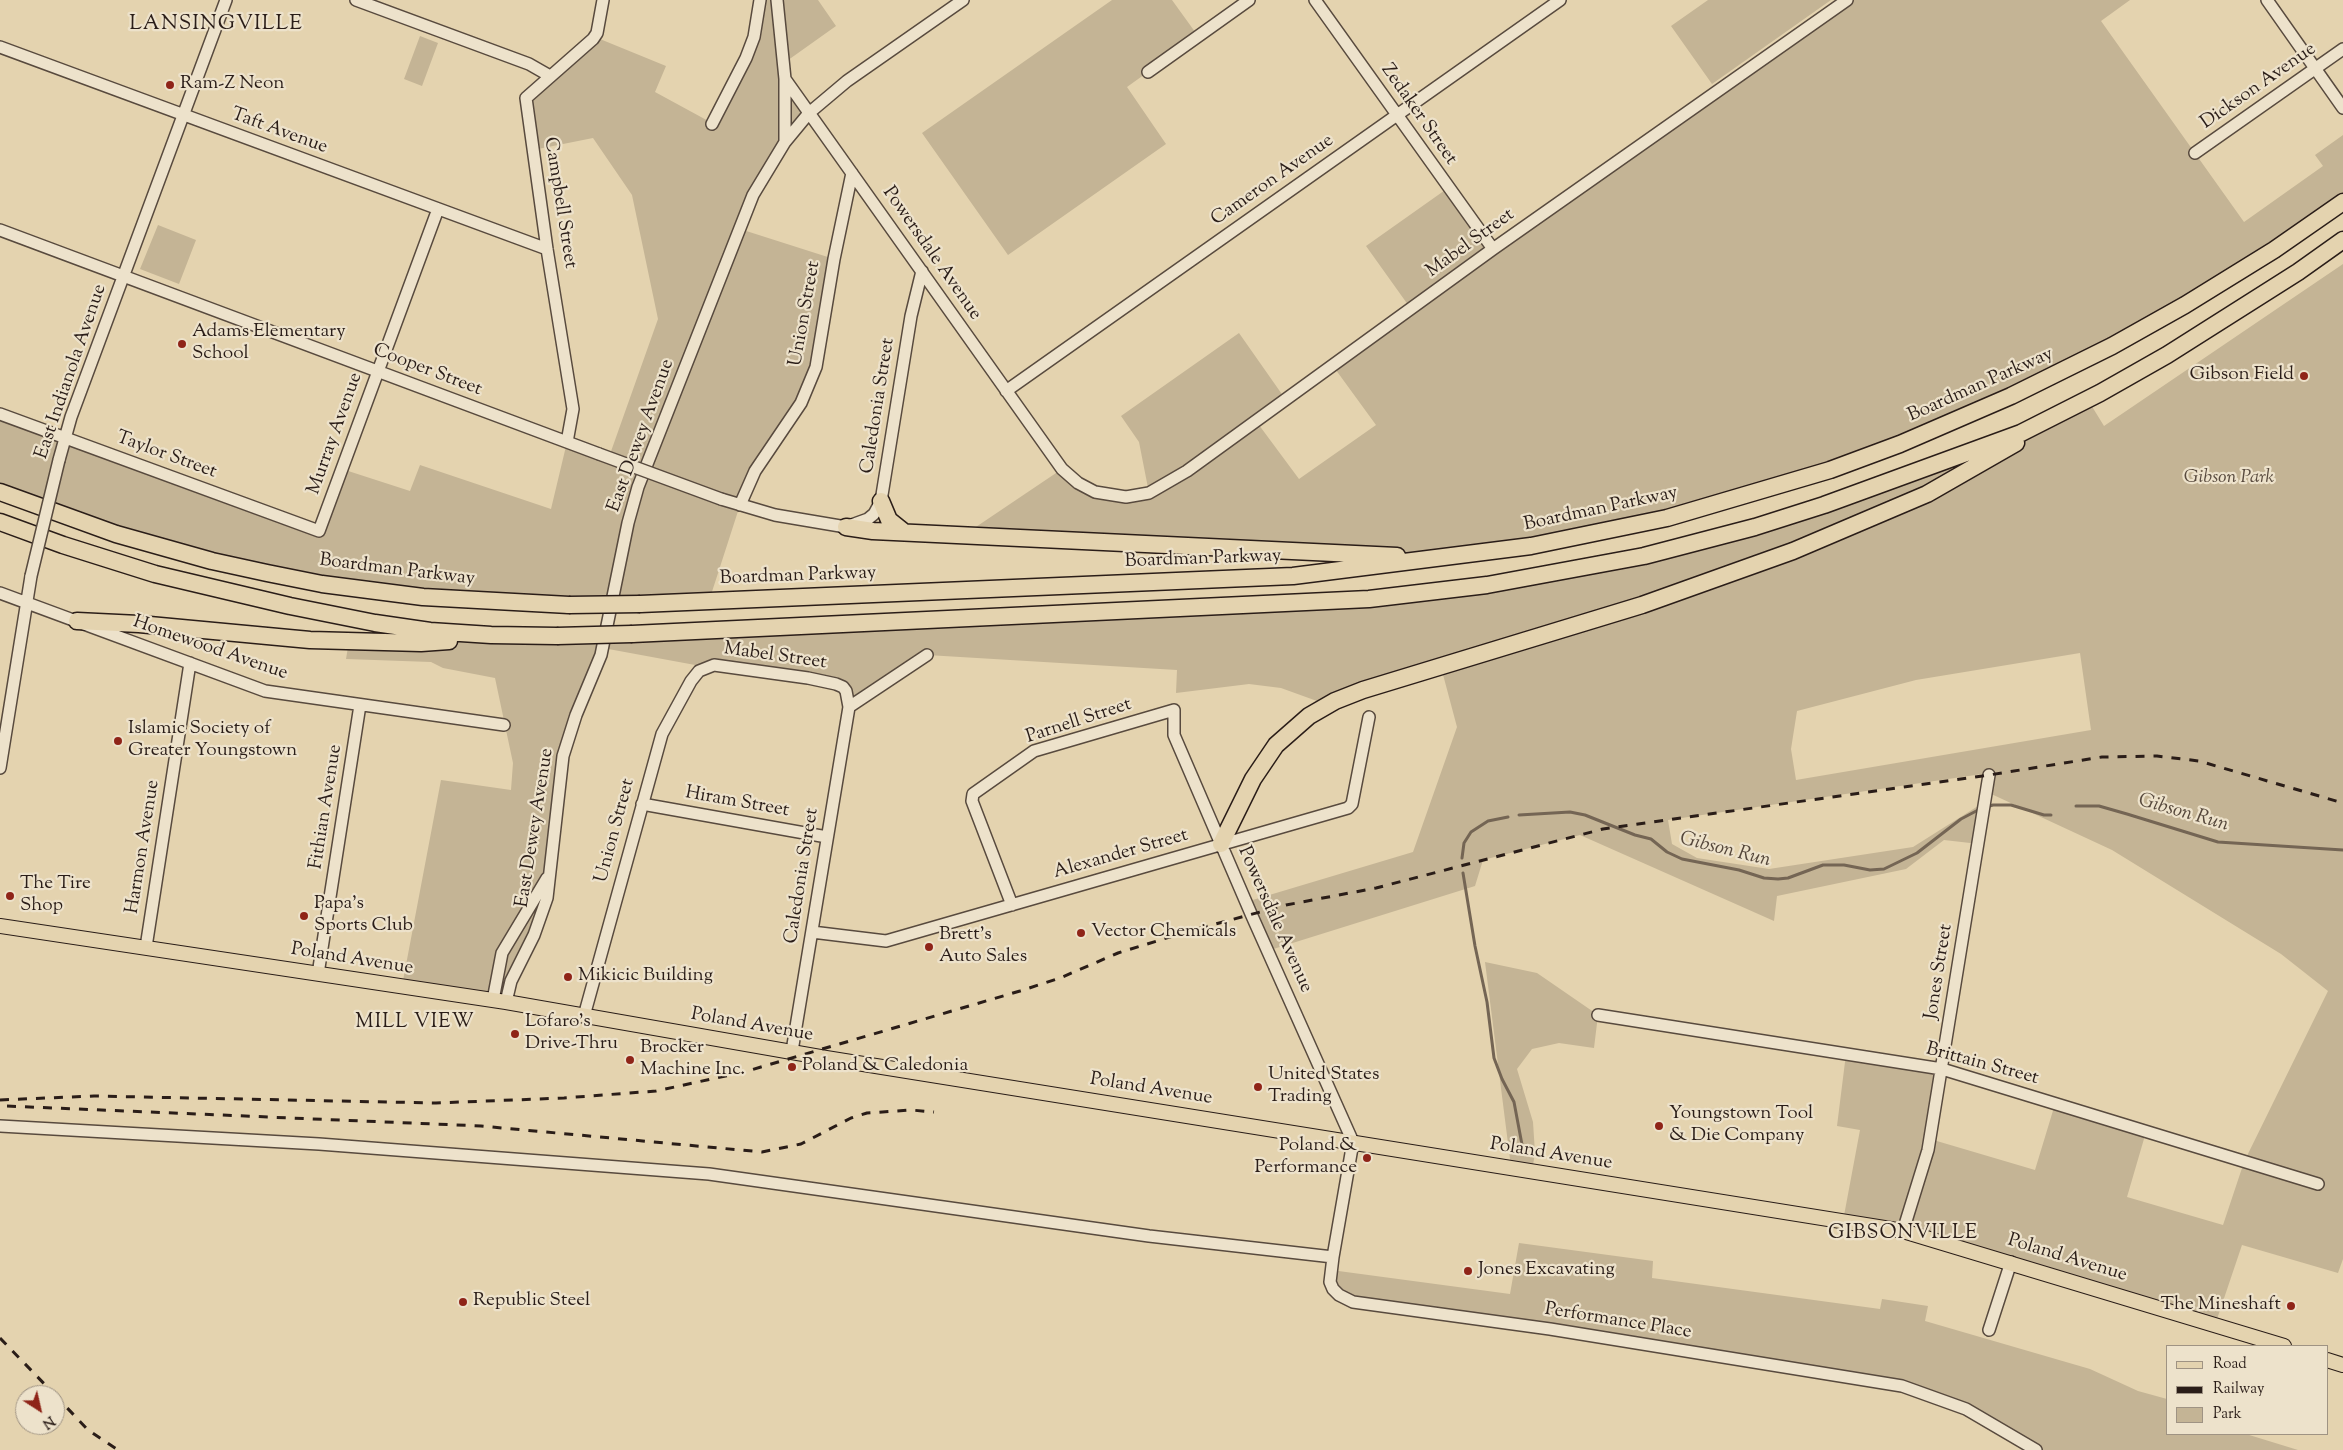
<!DOCTYPE html>
<html>
<head>
<meta charset="utf-8">
<style>
  body { margin:0 }
  #map { position:relative; width:2343px; height:1450px; overflow:hidden; background:#e4d3af; font-family:"Sorts Mill Goudy",serif }
  canvas { display:block }
  .legend { position:absolute; left:2166px; top:1345px; width:162px; height:90px; box-sizing:border-box; background:#ede2cb; border:1px solid #9f9383; margin:0; padding:6px 9px; list-style:none; font-size:15px; color:#2a1d18 }
  .legend li { display:flex; align-items:center; gap:10px; height:25px }
  .legend b { width:25px; border:1px solid #9f9383 }
  .north { position:absolute; left:15px; top:1385px; width:50px; height:50px; box-sizing:border-box; background:#ede2cb; border:1px solid #9f9383; border-radius:50%; rotate:145deg; font-size:14px; font-weight:700; line-height:20px; text-align:center; color:#2a1d18 }
  .north::after { content:''; display:block; margin:auto; width:18px; height:22px; background:#8f2418; clip-path:polygon(50% 0,100% 100%,50% 72%,0 100%) }
</style>
</head>
<body>
<div id="map">
<canvas width="2343" height="1450"></canvas>
<ul class="legend">
<li><b style="height:6px;background:#e4d3af"></b>Road</li>
<li><b style="height:6px;background:#2a1d18"></b>Railway</li>
<li><b style="height:14px;background:#c4b495"></b>Park</li>
</ul>
<div class="north">N</div>
</div>
<script>
const ctx = document.querySelector('canvas').getContext('2d');
ctx.lineJoin = 'round';
function fillPath(path, color) { ctx.fillStyle = color; ctx.fill(path, 'evenodd'); }
const toPath = rows => new Path2D(rows.map(r => 'M' + r).join(''));
function stroke(path, color, width, dash) { ctx.strokeStyle = color; ctx.lineWidth = width; ctx.lineCap = dash ? 'butt' : 'round'; ctx.setLineDash(dash || []); ctx.stroke(path); }
function write(font, color, halo, rows, align = 'center') {
  ctx.font = font + ' "Sorts Mill Goudy",serif'; ctx.lineWidth = 4.5; ctx.setLineDash([]); ctx.textBaseline = 'middle'; ctx.strokeStyle = halo; ctx.fillStyle = color; for (const [text, x, y, turn = 0] of rows) {
    ctx.save(); ctx.translate(x, y); ctx.rotate((+turn || 0) * Math.PI / 180); ctx.textAlign = isNaN(turn) ? turn : align; if (halo) ctx.strokeText(text, 0, 0); ctx.fillText(text, 0, 0); ctx.restore();
  }
}
fillPath(toPath([
  [760,0,818,0,836,26,784,63,785,79,809,113,785,142,740,229,834,259,816,367,740,505,709,601,569,605,267,573,0,492,0,414,319,531,342,469,410,491,420,465,551,509,567,442,609,457,658,319,632,195,593,138,533,150,526,98,595,37,666,66,655,92,712,123,746,58],
  [1112,0,1172,0,1198,36,1127,87,1166,144,1008,255,922,133],
  [1708,0,1831,0,1712,84,1671,26],
  [1847,0,2130,0,2101,21,2244,222,2323,166,2315,155,2343,135,2343,193,2274,250,2185,305,1948,424,1601,533,1388,556,964,535,1062,469,1095,492,1149,493,1139,442,1121,416,1239,333,1286,400,1256,421,1299,479,1376,425,1333,366,1411,309,1366,246,1448,188,1493,249],
  [420,36,438,43,422,86,404,79],
  [158,225,196,240,179,284,140,269],
  [2343,264,2343,1259,2338,1273,2242,1245,2215,1325,1843,1221,1860,1130,1837,1126,1846,1054,1942,1069,1930,1139,2035,1170,2055,1104,2146,1132,2127,1197,2223,1225,2244,1162,2328,991,2281,954,2112,850,1987,792,1989,773,1668,820,1672,844,1697,858,1769,869,1913,847,1986,801,1979,844,1944,840,1906,869,1777,896,1774,921,1580,835,1483,860,1475,886,1267,951,1246,902,1413,852,1457,727,1441,667,1328,705,1281,688,1249,684,1176,693,1177,670,927,655,849,707,843,687,706,667,603,648,568,736,550,872,506,1002,402,986,441,780,511,790,513,763,495,678,443,668,431,662,346,659,349,641,535,636,1369,599,1705,541,2088,400,2104,426],
  [2080,653,2091,730,1796,780,1791,749,1797,711,1916,680],
  [1485,962,1537,973,1598,1015,1594,1048,1559,1043,1532,1049,1517,1069,1533,1122,1535,1153,1532,1171,1511,1167],
  [1519,1243,1653,1261,1652,1278,1880,1309,1882,1299,1928,1306,1925,1321,2090,1369,2138,1391,2167,1399,2167,1434,2246,1434,2298,1450,2036,1450,1922,1391,1339,1295,1331,1270,1510,1294]
]), '#c4b495');
stroke(toPath([
  [2076,806,2099,806,2127,814,2218,842,2343,850],
  [1986,807,1993,805,2011,805,2044,815,2051,815],
  [1519,815,1570,812,1585,815,1635,835,1651,839,1667,852,1682,859,1739,870,1764,878,1778,879,1788,878,1823,865,1844,865,1870,870,1884,869,1917,853,1961,819,1980,809],
  [1462,858,1464,843,1471,832,1488,821,1508,817],
  [1463,873,1475,946,1487,1002,1494,1058,1502,1079,1514,1102,1523,1150]
]), '#746554', 3);
const minor = toPath([
  [356,0,529,64,550,76],
  [777,0,785,79,1062,469,1078,483,1095,492,1126,497,1149,493,1187,471,1493,249,1847,0],
  [1315,0,1493,249],
  [2267,0,2343,108],
  [0,47,547,249],
  [1148,72,1249,0],
  [712,124,746,58,754,37,760,0],
  [785,142,785,79],
  [2195,153,2343,49],
  [0,230,599,454],
  [1006,391,1560,0],
  [0,414,319,531,438,209],
  [567,442,573,409,547,249,526,98,593,39,597,33,603,0],
  [59,460,71,417,226,0],
  [721,499,775,515,846,527,868,519,874,514,881,501,911,316,922,271],
  [740,505,755,471,801,403,816,367,834,259,852,173],
  [0,593,265,691,504,725],
  [849,707,927,655],
  [0,768,31,576],
  [642,804,827,837],
  [1012,905,972,801,973,794,1034,751,1174,710,1174,735,1252,916,1353,1142,1333,1257,1330,1282,1333,1289,1339,1295,1353,1302,1550,1329,1902,1386,1966,1409,2036,1450],
  [812,932,886,941,1348,808,1352,804,1369,717],
  [146,947,190,663],
  [318,974,360,705],
  [493,1000,502,953,547,878],
  [506,1002,511,981,534,935,547,898,563,756,576,715,601,655,628,523,638,487,753,195,785,142,809,113,847,81,963,0],
  [1598,1015,1942,1069,2318,1184],
  [584,1016,662,734,691,681,699,671,714,665,808,678,836,684,843,687,846,691,849,707,792,1051],
  [0,1126,319,1144,709,1174,1149,1236,1333,1257],
  [1903,1231,1928,1150,1989,775],
  [1989,1330,2011,1262]
]);
const major = toPath([
  [0,926,506,1002,826,1058,1903,1231,2284,1346],
  [2327,1360,2343,1365]
]);
const highway = toPath([
  [0,492,116,534,212,561,267,573,322,584,423,597,569,605],
  [881,501,889,520,904,532],
  [0,522,63,545,155,574,290,606,375,623,430,631,491,635,557,636],
  [846,527,873,531,1397,556],
  [640,604,1293,576,1531,546,1667,518,1830,470,1900,444,2011,396,2112,346,2185,305,2274,250,2343,202],
  [77,621,139,624,310,640,421,643,449,641],
  [632,634,1369,599,1487,585,1644,556,1755,527,1824,505,2021,433,2100,393,2167,355,2298,272,2343,240],
  [1221,844,1253,779,1276,745,1309,716,1335,701,1363,690,1642,605,1793,551,1927,494,2016,443]
]);
stroke(minor, '#584a3e', 14);
stroke(major, '#2a1d18', 16);
stroke(highway, '#2a1d18', 19);
stroke(minor, '#ede2cb', 11);
stroke(major, '#e4d3af', 14);
stroke(highway, '#e4d3af', 16);
stroke(toPath([
  [0,1100,94,1096,436,1103,564,1098,656,1091,744,1072,1020,991,1060,978,1118,953,1186,932,1286,905,1376,888,1603,829,1989,775,2102,757,2157,756,2199,761,2343,803],
  [7,1106,481,1126,762,1152,801,1144,851,1118,867,1113,911,1110,934,1112],
  [0,1338,55,1395],
  [55,1395,88,1430,118,1450]
]), '#2a1d18', 3, [9, 9]);
const minorBridge = toPath([
  [599,454,721,499],
  [31,576,59,460]
]);
const highwayBridge = toPath([
  [569,605,640,604],
  [557,636,632,634]
]);
stroke(minorBridge, '#584a3e', 14, []);
stroke(highwayBridge, '#2a1d18', 19, []);
stroke(minorBridge, '#ede2cb', 11);
stroke(highwayBridge, '#e4d3af', 16);
for (const [x, y, r, color] of [
  [170,85,5,"#8f2418"],
  [182,344,5,"#8f2418"],
  [2304,376,5,"#8f2418"],
  [118,741,5,"#8f2418"],
  [10,896,5,"#8f2418"],
  [304,916,5,"#8f2418"],
  [1081,933,5,"#8f2418"],
  [929,947,5,"#8f2418"],
  [568,977,5,"#8f2418"],
  [515,1034,5,"#8f2418"],
  [630,1060,5,"#8f2418"],
  [792,1067,5,"#8f2418"],
  [1258,1087,5,"#8f2418"],
  [1659,1126,5,"#8f2418"],
  [1367,1158,5,"#8f2418"],
  [1468,1271,5,"#8f2418"],
  [463,1302,5,"#8f2418"],
  [2291,1306,5,"#8f2418"]
]) { const dot = new Path2D(); dot.arc(x, y, r, 0, 2 * Math.PI); ctx.fillStyle = color; ctx.fill(dot); stroke(dot, '#ede2cb', 2); }
write('19px', '#2a1d18', '#ede2cb', [
  ["Ram-Z Neon",180,85],
  ["Adams Elementary",192,333],
  ["School",192,355],
  ["Gibson Field",2294,376,"right"],
  ["Islamic Society of",128,730],
  ["Greater Youngstown",128,752],
  ["The Tire",20,885],
  ["Shop",20,907],
  ["Papa's",314,905],
  ["Sports Club",314,927],
  ["Vector Chemicals",1091,933],
  ["Brett's",939,936],
  ["Auto Sales",939,958],
  ["Mikicic Building",578,977],
  ["Lofaro's",525,1023],
  ["Drive-Thru",525,1045],
  ["Brocker",640,1049],
  ["Machine Inc.",640,1071],
  ["Poland & Caledonia",802,1067],
  ["United States",1268,1076],
  ["Trading",1268,1098],
  ["Youngstown Tool",1669,1115],
  ["& Die Company",1669,1137],
  ["Poland &",1357,1147,"right"],
  ["Performance",1357,1169,"right"],
  ["Jones Excavating",1478,1271],
  ["Republic Steel",473,1302],
  ["The Mineshaft",2281,1306,"right"]
], 'left');
write('19px', '#2a1d18', '#ede2cb', [
  ["Dickson Avenue",2259,87,-35],
  ["Zedaker Street",1418,115,55],
  ["Taft Avenue",279,132,20],
  ["Cameron Avenue",1273,181,-35],
  ["Campbell Street",559,203,81],
  ["Mabel Street",1471,244,-36],
  ["Powersdale Avenue",931,254,55],
  ["Union Street",806,314,-80],
  ["Cooper Street",427,371,21],
  ["East Indianola Avenue",72,372,-71],
  ["Boardman Parkway",1981,386,-24],
  ["Caledonia Street",879,406,-81],
  ["Murray Avenue",336,434,-70],
  ["East Dewey Avenue",642,436,-70],
  ["Taylor Street",166,456,20],
  ["Boardman Parkway",1601,510,-12],
  ["Boardman Parkway",1203,560,-2],
  ["Boardman Parkway",397,571,7],
  ["Boardman Parkway",798,577,-2],
  ["Homewood Avenue",210,649,19],
  ["Mabel Street",775,657,8],
  ["Parnell Street",1079,722,-18],
  ["Hiram Street",737,803,10],
  ["Fithian Avenue",327,807,-81],
  ["East Dewey Avenue",536,828,-81],
  ["Union Street",616,831,-75],
  ["Harmon Avenue",144,847,-81],
  ["Alexander Street",1121,855,-16],
  ["Caledonia Street",803,876,-81],
  ["Powersdale Avenue",1274,920,66],
  ["Poland Avenue",352,960,9],
  ["Jones Street",1940,972,-81],
  ["Poland Avenue",752,1026,10],
  ["Brittain Street",1982,1065,15],
  ["Poland Avenue",1151,1090,9],
  ["Poland Avenue",1551,1155,9],
  ["Poland Avenue",2067,1259,17],
  ["Performance Place",1618,1322,9]
]);
write('italic 19px', '#584a3e', '#ede2cb', [
  ["Gibson Park",2229,479]
]);
write('italic 20px', '#55473b', '#ede2cb', [
  ["Gibson Run",2183,814,16],
  ["Gibson Run",1725,851,14]
]);
ctx.letterSpacing = '1px';
write('20px', '#2a1d18', '#ede2cb', [
  ["MILL VIEW",415,1024],
  ["GIBSONVILLE",1903,1235]
]);
ctx.letterSpacing = '0px';
ctx.letterSpacing = '1px';
write('21px', '#2a1d18', '#ede2cb', [
  ["LANSINGVILLE",216,25]
]);
ctx.letterSpacing = '0px';
</script>
</body>
</html>
